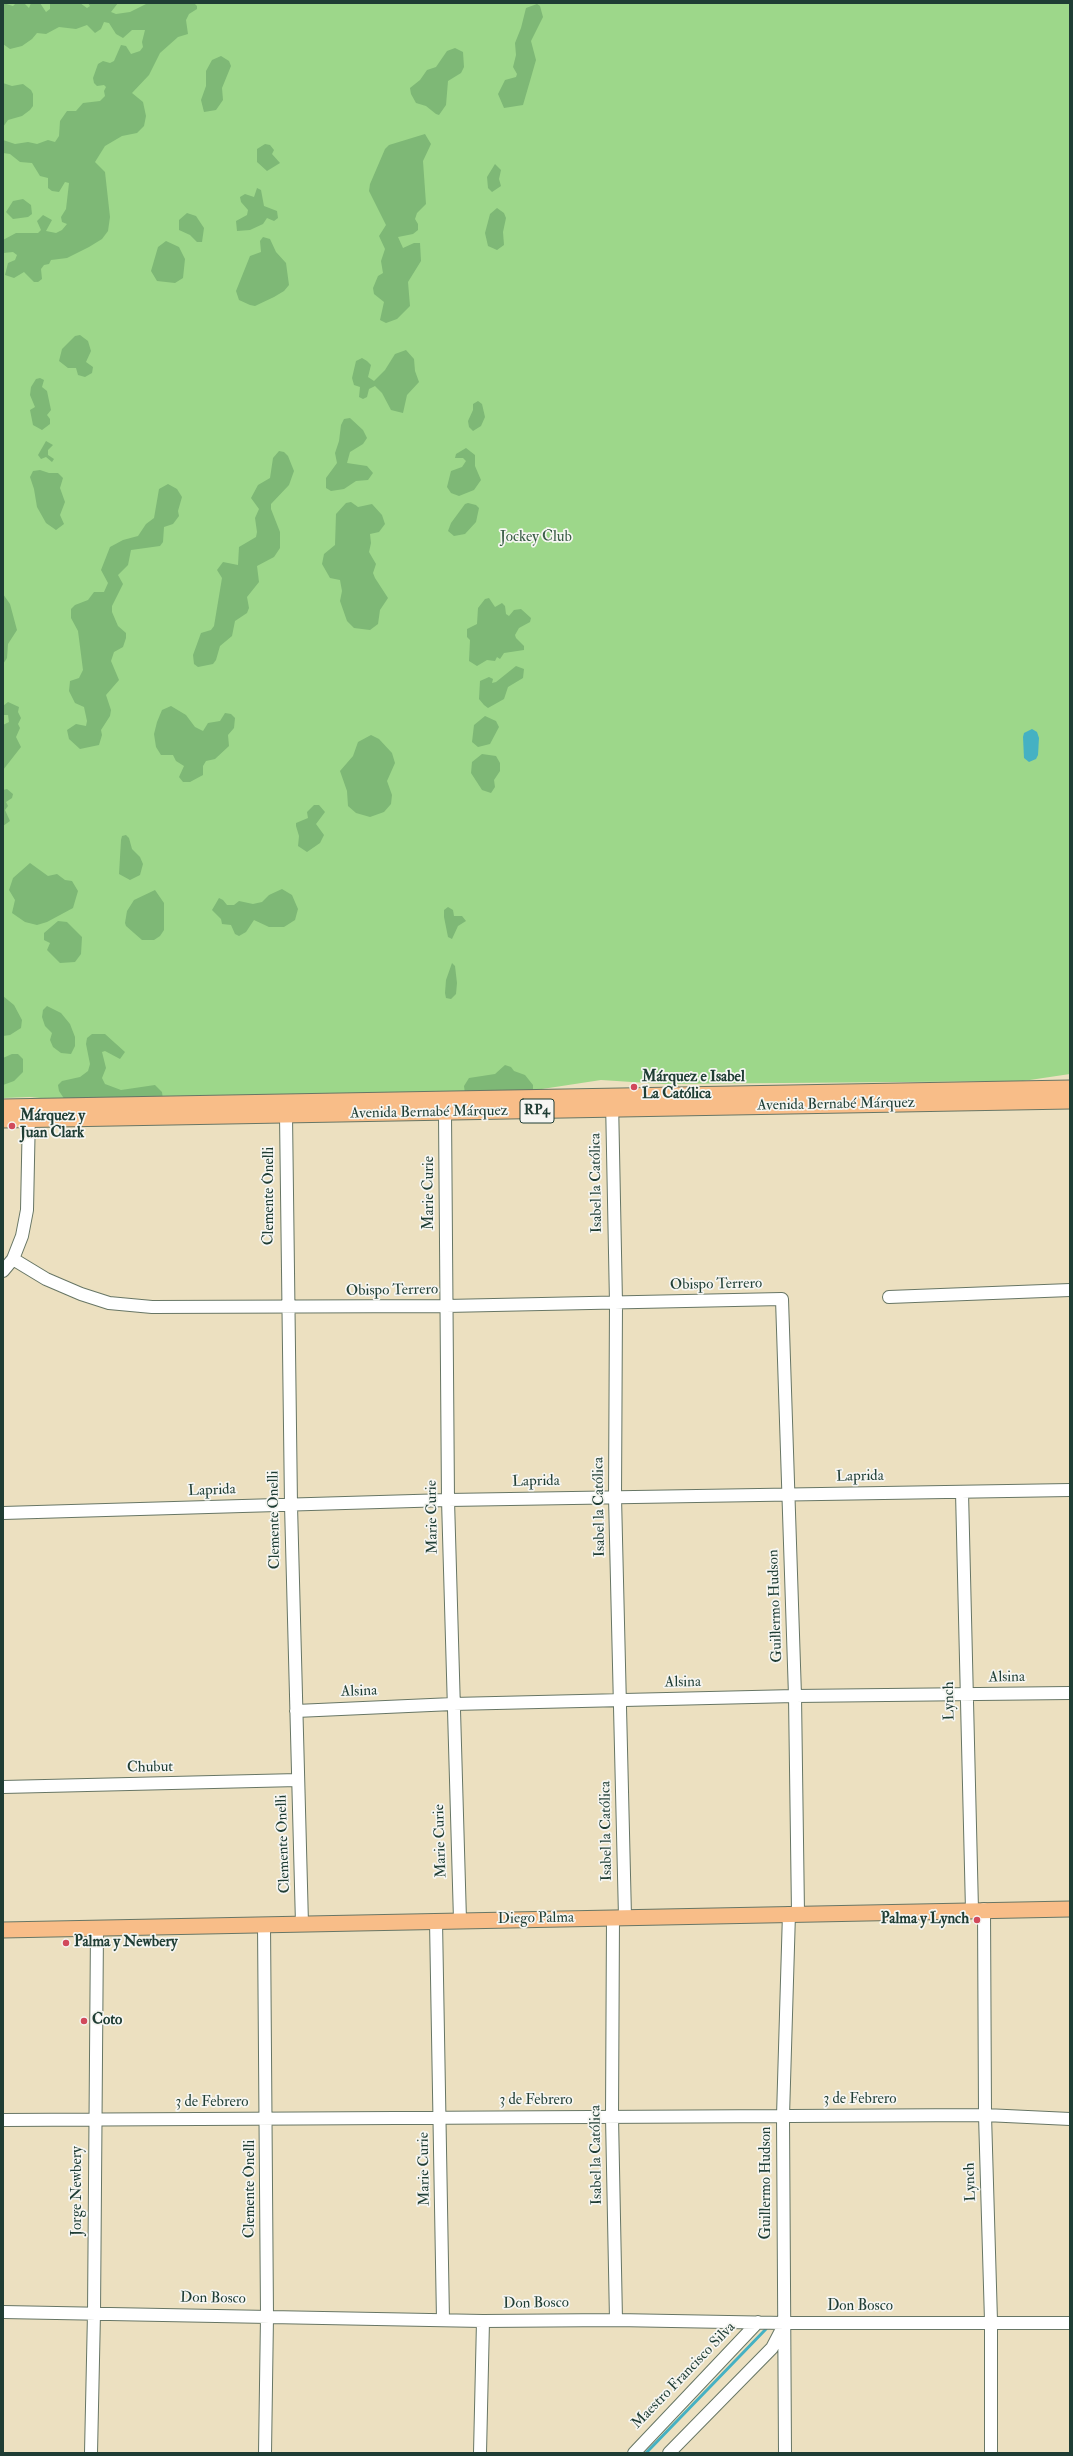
<!DOCTYPE html>
<html>
<head>
<meta charset="utf-8">
<style>
  body { margin:0 }
  #map { position:relative; width:1073px; height:2456px; overflow:hidden; background:#ece0c0; font-family:"IM FELL Double Pica",serif }
  canvas { display:block }
  .frame { position:absolute; inset:0; border:4px solid #1f3d34; pointer-events:none }
</style>
</head>
<body>
<div id="map">
<canvas width="1073" height="2456"></canvas>
<div class="frame"></div>
</div>
<script>
const ctx = document.querySelector('canvas').getContext('2d');
ctx.lineJoin = 'round';
function fillPath(path, color) { ctx.fillStyle = color; ctx.fill(path, 'evenodd'); }
const toPath = rows => new Path2D(rows.map(r => 'M' + r).join(''));
function stroke(path, color, width, dash) { ctx.strokeStyle = color; ctx.lineWidth = width; ctx.lineCap = dash ? 'butt' : 'round'; ctx.setLineDash(dash || []); ctx.stroke(path); }
function write(font, color, halo, rows, align = 'center') {
  ctx.font = font + ' "IM FELL Double Pica",serif'; ctx.lineWidth = 3.5; ctx.setLineDash([]); ctx.textBaseline = 'middle'; ctx.strokeStyle = halo; ctx.fillStyle = color; for (const [text, x, y, turn = 0] of rows) {
    ctx.save(); ctx.translate(x, y); ctx.rotate((+turn || 0) * Math.PI / 180); ctx.textAlign = isNaN(turn) ? turn : align; if (halo) ctx.strokeText(text, 0, 0); ctx.fillText(text, 0, 0); ctx.restore();
  }
}
fillPath(toPath([
  [3,3,1070,3,1070,1074,1023,1081,663,1084,601,1080,529,1091,92,1103,30,1097,3,1098]
]), '#9dd78a');
fillPath(toPath([
  [3,3,13,6,16,3,24,3,29,8,31,3,40,3,46,12,50,9,50,3,80,3,87,8,90,6,88,3,118,3,111,12,116,14,130,12,148,3,194,3,197,6,197,9,189,14,186,20,188,34,178,37,160,53,149,75,132,93,143,102,146,116,144,126,137,133,122,136,105,146,95,162,105,172,110,217,108,231,102,239,89,247,67,258,51,260,49,264,44,265,41,269,42,279,38,282,34,282,24,272,14,278,5,275,8,263,15,260,17,255,13,252,3,253,3,240,16,233,38,233,41,230,37,221,43,215,52,220,46,231,56,233,62,230,67,224,62,222,61,217,66,209,69,183,65,182,59,192,52,191,48,188,48,178,40,176,32,163,20,162,10,154,3,153,3,140,15,144,28,142,37,144,48,140,55,142,59,136,60,121,67,111,76,111,83,103,100,101,105,96,104,91,106,87,104,85,97,86,94,83,93,78,98,64,103,61,110,63,114,61,121,45,126,46,131,54,140,51,143,47,142,42,145,30,132,30,123,38,116,34,109,23,104,22,101,29,95,33,87,25,76,29,59,27,46,34,37,33,32,39,22,46,10,49,3,44],
  [537,4,540,6,543,17,531,41,536,60,530,81,523,105,504,108,498,94,505,80,516,77,517,74,513,67,516,55,515,43,521,28,526,8],
  [455,48,463,52,464,67,461,73,448,81,446,105,439,115,436,114,426,106,416,103,411,94,410,88,420,80,427,70,436,67,447,51],
  [221,56,229,61,231,66,222,88,223,100,216,110,204,112,201,100,206,86,206,71,212,60],
  [3,83,12,86,23,84,31,90,33,94,33,106,30,110,22,116,8,120,3,127],
  [425,134,431,144,423,161,426,204,417,213,415,219,418,224,418,230,413,234,398,237,403,248,414,243,420,243,421,261,408,282,410,306,397,319,386,323,380,320,384,302,374,294,373,288,378,276,383,273,381,261,385,249,379,236,386,225,369,191,370,184,385,149,389,145],
  [265,144,270,145,274,150,272,154,280,163,267,171,257,162,257,149],
  [495,164,501,170,499,179,501,186,492,192,488,188,487,177],
  [257,188,261,190,264,206,277,211,278,218,274,221,267,218,263,224,250,230,237,231,236,221,247,215,248,210,241,202,240,197,245,194,254,197],
  [23,199,31,205,32,214,28,217,13,219,6,212,13,201],
  [497,208,504,213,506,218,503,232,504,245,497,250,488,246,485,233,490,214],
  [187,213,196,216,204,228,202,242,197,242,190,235,179,230,179,220],
  [263,237,270,239,276,252,286,263,289,285,284,291,274,297,255,306,250,305,239,300,236,291,250,256,261,252,260,241],
  [166,241,179,247,185,259,183,278,175,283,157,281,151,271,158,247],
  [80,335,88,341,91,351,86,362,93,367,92,373,85,377,78,375,76,368,68,368,59,361,62,349,75,336],
  [406,350,414,359,415,371,419,382,407,395,403,413,391,410,382,393,375,386,369,389,367,397,363,399,359,397,360,387,354,385,352,378,356,361,362,358,367,361,371,365,368,377,374,381,385,370,395,354],
  [40,378,44,380,42,387,47,391,51,410,47,415,50,419,50,424,42,430,33,425,30,410,35,407,30,395,31,387,36,379],
  [478,401,482,404,485,417,481,426,473,431,469,427,468,421,473,410,473,404],
  [350,418,363,430,367,438,363,444,350,452,347,463,367,466,373,473,368,480,356,481,344,489,331,491,326,488,326,478,337,463,335,453,339,441,341,425,344,419],
  [46,441,53,445,48,450,48,455,54,459,52,462,46,457,41,459,38,455],
  [466,448,475,455,475,466,481,480,474,490,459,496,451,493,447,487,451,471,462,467,466,461,463,458,455,458,456,454],
  [279,451,284,452,288,456,294,471,289,485,271,504,271,509,280,532,280,548,274,557,257,566,259,582,247,597,249,608,247,613,235,621,232,636,220,646,216,660,213,664,198,667,194,664,193,655,201,633,211,630,214,626,222,578,217,570,223,562,238,565,239,547,256,537,257,532,255,518,259,509,251,498,258,485,270,478,273,458],
  [40,470,49,473,58,473,63,478,60,488,65,502,60,515,64,524,56,530,46,523,37,507,34,489,30,477,33,471],
  [168,484,177,489,182,497,178,511,179,516,173,524,164,527,163,542,160,546,131,550,128,565,118,575,123,584,112,606,112,612,118,626,126,633,126,638,123,647,114,652,111,661,119,680,106,695,111,710,110,716,101,730,102,735,99,745,80,749,69,739,67,730,76,724,86,726,87,721,84,707,75,703,69,691,70,681,79,678,83,670,78,631,71,618,71,609,75,605,88,600,94,592,104,592,108,583,101,570,110,547,123,540,138,536,146,524,154,518,159,489],
  [351,502,358,507,372,504,382,515,385,524,379,532,370,534,371,543,369,552,376,564,373,573,375,578,388,598,380,610,378,624,370,630,354,628,347,621,340,601,342,591,340,580,330,578,322,564,324,554,335,545,336,514,346,503],
  [468,503,476,505,479,508,476,522,465,534,454,536,448,531,451,523,465,504],
  [3,594,10,604,17,630,8,644,7,658,3,664],
  [489,598,495,607,502,603,505,606,506,614,509,616,514,610,521,609,531,618,530,622,519,628,515,635,516,638,524,646,524,650,504,653,500,659,497,657,495,661,487,660,477,666,469,661,470,640,467,637,467,629,477,624,478,608,485,599],
  [516,666,524,669,523,678,508,687,504,699,488,708,484,705,479,699,480,681,489,677,493,679,492,683,496,682],
  [8,702,19,707,18,712,21,718,18,724,20,728,16,737,21,747,3,770,3,725,9,722,8,715,3,715,3,706],
  [171,706,186,715,195,727,203,731,208,723,220,721,225,713,231,714,235,718,234,728,228,735,229,746,215,759,206,761,203,766,203,775,190,782,183,782,179,777,184,766,176,761,173,755,161,755,156,747,154,734,157,722,162,710],
  [485,716,496,721,499,727,490,744,478,747,472,742,474,725],
  [371,735,379,739,392,753,395,763,387,781,392,795,391,804,384,812,370,817,356,813,348,806,347,791,340,771,353,756,358,742],
  [482,754,496,756,500,763,500,771,494,780,495,787,491,793,482,790,471,773,472,762],
  [7,789,13,794,12,798,6,802,8,806,5,810,10,821,3,826,3,790],
  [314,805,319,805,325,812,316,824,324,835,320,843,307,852,298,846,299,836,296,826,296,823,308,818,307,812],
  [126,835,129,838,132,849,140,857,143,864,140,875,130,880,119,874,121,840,122,836],
  [30,863,48,876,57,874,65,880,72,881,78,891,73,908,47,922,37,925,25,922,12,913,15,900,9,890,13,878],
  [282,889,292,895,298,909,295,920,284,927,269,927,254,920,246,932,239,936,235,934,231,925,222,924,221,919,212,910,219,898,223,900,227,905,234,905,239,901,253,904,262,902,269,895],
  [155,890,164,903,164,930,160,936,154,940,142,940,126,926,125,923,127,911,134,900],
  [448,907,453,910,454,916,462,916,466,921,458,926,452,939,448,937,444,917,444,910],
  [58,921,67,922,82,937,81,954,75,962,60,963,47,950,50,943,44,940,44,933],
  [452,963,455,966,457,983,456,994,451,999,446,998,445,993,446,980],
  [3,996,14,1005,22,1020,21,1028,10,1035,3,1036],
  [47,1006,61,1013,70,1024,75,1037,75,1046,71,1054,61,1053,53,1047,50,1040,52,1033,45,1026,42,1017,43,1010],
  [92,1034,105,1034,125,1052,120,1059,105,1051,102,1052,106,1068,102,1078,105,1084,121,1090,155,1085,162,1092,163,1100,65,1100,59,1091,58,1085,62,1081,80,1077,88,1071,90,1064,86,1044,87,1038],
  [12,1054,18,1054,23,1059,23,1072,14,1081,3,1085,3,1058],
  [505,1065,511,1067,514,1071,525,1075,533,1085,533,1091,465,1094,464,1086,469,1078,495,1074]
]), '#7eb876');
fillPath(toPath([
  [1032,729,1037,732,1039,738,1038,755,1036,759,1029,762,1024,758,1023,737,1024,733]
]), '#45b1c3');
stroke(toPath([
  [646,2453,766,2329]
]), '#45b1c3', 3);
const minor = toPath([
  [612,1100,616,1303,615,1497,625,1917],
  [445,1113,448,1500,460,1920],
  [286,1115,291,1505,302,1924],
  [13,1259,46,1279,81,1294,109,1303,152,1307,446,1306,782,1299,795,1696,798,1913],
  [3,1271,13,1259,22,1236,27,1210,29,1112],
  [889,1297,1070,1290],
  [962,1492,972,1910],
  [3,1513,448,1500,1070,1490],
  [296,1711,453,1704,795,1696,1070,1693],
  [3,1787,298,1780],
  [984,1909,985,2115,991,2321,991,2453],
  [613,1917,612,2117,616,2320],
  [436,1921,443,2320],
  [264,1924,267,2316,265,2453],
  [3,2120,985,2115,1070,2119],
  [3,2312,483,2321,616,2320,784,2323,1070,2323],
  [91,2453,94,2313,97,1928],
  [480,2453,483,2321],
  [634,2453,758,2322],
  [669,2453,772,2348,784,2325],
  [785,2453,783,2116,789,1913]
]);
const major = toPath([
  [3,1107,1070,1088],
  [3,1120,1070,1101],
  [3,1930,1070,1909]
]);
stroke(minor, '#677665', 14);
stroke(major, '#677665', 17);
stroke(minor, '#fff', 12);
stroke(major, '#f8bd88', 15);
for (const [x, y, r, color] of [
  [634,1087,4,"#d1495b"],
  [12,1126,4,"#d1495b"],
  [977,1920,4,"#d1495b"],
  [66,1943,4,"#d1495b"],
  [84,2021,4,"#d1495b"]
]) { const dot = new Path2D(); dot.arc(x, y, r, 0, 2 * Math.PI); ctx.fillStyle = color; ctx.fill(dot); stroke(dot, '#f6f6f2', 1.5); }
for (const [x, y, w] of [
  [537,1111,34]
]) { const box = new Path2D(); box.roundRect(x - w / 2, y - 12, w, 24, 3); ctx.fillStyle = '#f6f6f2'; ctx.fill(box); stroke(box, '#1f3d34', 1); }
write('bold 14px', '#1f3d34', null, [
  ["RP4",537,1111]
]);
write('15px', '#385c45', '#f6f6f2', [
  ["Jockey Club",536,538]
]);
write('bold 15px', '#1f3d34', '#f6f6f2', [
  ["Márquez e Isabel",642,1078],
  ["La Católica",642,1095],
  ["Márquez y",20,1117],
  ["Juan Clark",20,1134],
  ["Palma y Lynch",969,1920,"right"],
  ["Palma y Newbery",74,1943],
  ["Coto",92,2021]
], 'left');
write('15px', '#1f3d34', '#f6f6f2', [
  ["Avenida Bernabé Márquez",836,1105,-1],
  ["Avenida Bernabé Márquez",429,1113,-1],
  ["Isabel la Católica",597,1183,-91],
  ["Marie Curie",430,1193,-90],
  ["Clemente Onelli",270,1196,-90],
  ["Obispo Terrero",716,1285,-1],
  ["Obispo Terrero",392,1291,-1],
  ["Laprida",860,1477,-1],
  ["Laprida",536,1482,-1],
  ["Laprida",212,1491,-2],
  ["Isabel la Católica",600,1507,-91],
  ["Marie Curie",433,1517,-91],
  ["Clemente Onelli",275,1520,-91],
  ["Guillermo Hudson",776,1606,-92],
  ["Alsina",1007,1678,-1],
  ["Alsina",683,1683,-1],
  ["Alsina",359,1692,-2],
  ["Lynch",950,1701,-91],
  ["Chubut",150,1768,-1],
  ["Isabel la Católica",607,1831,-91],
  ["Marie Curie",441,1841,-92],
  ["Clemente Onelli",284,1844,-92],
  ["Diego Palma",536,1919,-1],
  ["3 de Febrero",860,2100],
  ["3 de Febrero",536,2101],
  ["3 de Febrero",212,2103],
  ["Isabel la Católica",597,2155,-91],
  ["Marie Curie",425,2169,-91],
  ["Lynch",971,2182,-92],
  ["Guillermo Hudson",767,2183,-90],
  ["Clemente Onelli",251,2189,-90],
  ["Jorge Newbery",78,2191,-90],
  ["Don Bosco",213,2299,1],
  ["Don Bosco",536,2304,-1],
  ["Don Bosco",860,2307],
  ["Maestro Francisco Silva",684,2376,-46]
]);
</script>
</body>
</html>
